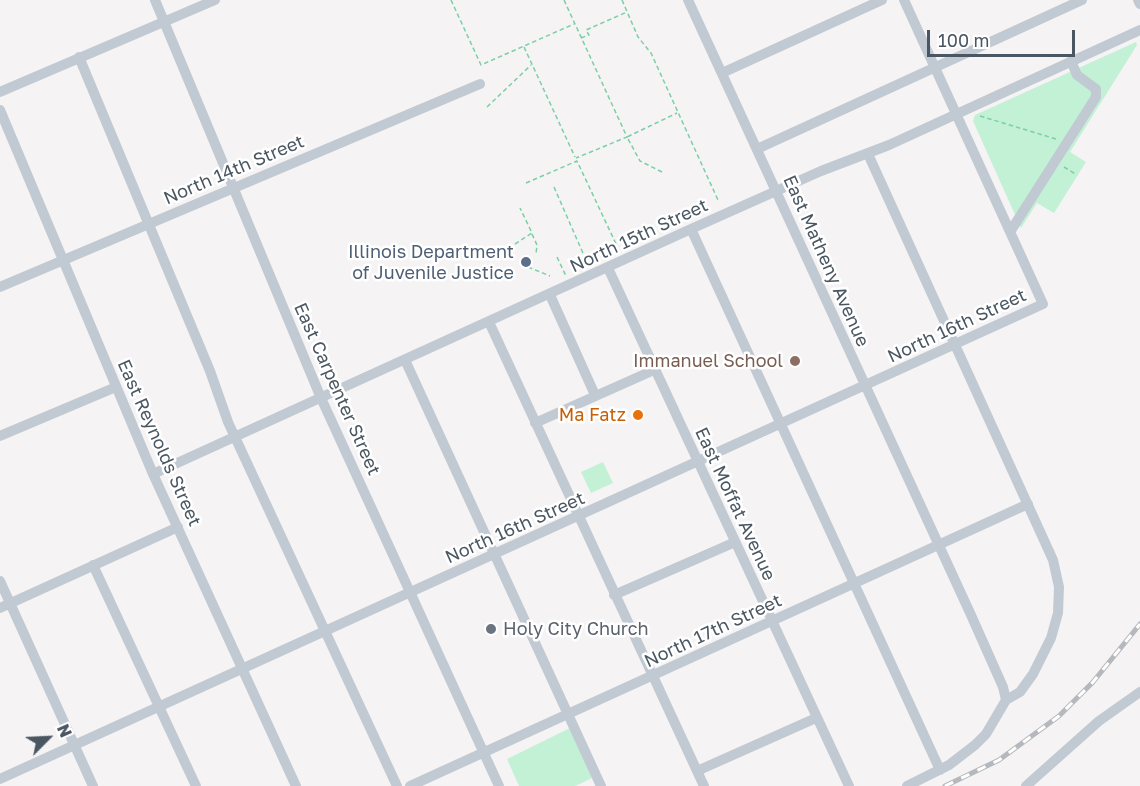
<!DOCTYPE html>
<html>
<head>
<meta charset="utf-8">
<style>
  body { margin:0 }
  #map { position:relative; width:1140px; height:786px; overflow:hidden; background:#f5f3f3; font-family:"Golos Text",sans-serif }
  canvas { display:block }
  .north { position:absolute; left:18px; top:708px; width:60px; height:60px; -webkit-text-stroke:4px #fff; paint-order:stroke; rotate:66deg; font-size:16px; font-weight:700; line-height:24px; text-align:center; color:#4a5661 }
  .north::after { content:''; display:block; margin:auto; width:21px; height:27px; background:#4a5661; clip-path:polygon(50% 0,100% 100%,50% 72%,0 100%) }
  .scale { position:absolute; left:927px; top:30px; width:148px; height:27px; box-sizing:border-box; border:3px solid #4a5661; border-top:0; padding-left:8px; font-size:18px; line-height:21px; white-space:nowrap; color:#4a5661; -webkit-text-stroke:4px #fff; paint-order:stroke }
</style>
</head>
<body>
<div id="map">
<canvas width="1140" height="786"></canvas>
<div class="north">N</div>
<div class="scale">100 m</div>
</div>
<script>
const ctx = document.querySelector('canvas').getContext('2d');
ctx.lineJoin = 'round';
function fillPath(path, color) { ctx.fillStyle = color; ctx.fill(path, 'evenodd'); }
const toPath = rows => new Path2D(rows.map(r => 'M' + r).join(''));
function stroke(path, color, width, dash) { ctx.strokeStyle = color; ctx.lineWidth = width; ctx.lineCap = dash ? 'butt' : 'round'; ctx.setLineDash(dash || []); ctx.stroke(path); }
function write(font, color, halo, rows, align = 'center') {
  ctx.font = font + ' "Golos Text",sans-serif'; ctx.lineWidth = 5; ctx.setLineDash([]); ctx.textBaseline = 'middle'; ctx.strokeStyle = halo; ctx.fillStyle = color; for (const [text, x, y, turn = 0] of rows) {
    ctx.save(); ctx.translate(x, y); ctx.rotate((+turn || 0) * Math.PI / 180); ctx.textAlign = isNaN(turn) ? turn : align; if (halo) ctx.strokeText(text, 0, 0); ctx.fillText(text, 0, 0); ctx.restore();
  }
}
fillPath(toPath([
  [1136,42,1137,45,1070,152,1086,162,1054,213,1037,203,1021,228,973,121,975,115],
  [603,462,613,483,591,493,581,472],
  [570,728,592,778,575,786,519,786,507,759]
]), '#c3f1d5');
stroke(toPath([
  [451,0,481,65,574,24],
  [564,0,627,137,576,158],
  [622,0,638,37,651,53,718,200],
  [581,38,589,35,586,30,627,12],
  [524,47,575,157],
  [487,107,531,65],
  [980,116,1056,139],
  [1064,167,1077,175],
  [662,172,640,161,627,137,677,113],
  [526,183,577,161,617,246],
  [554,187,586,260],
  [532,234,537,245,536,254],
  [515,244,532,233,520,208],
  [557,257,566,276],
  [528,267,550,276]
]), '#7ad0a6', 1.5, [4.5, 3]);
stroke(toPath([
  [155,0,321,398,499,786],
  [688,0,971,615,1003,687,1006,700],
  [1138,0,1140,4],
  [79,57,210,371,228,422,397,786],
  [722,73,882,0],
  [0,92,215,0],
  [0,110,153,474,296,786],
  [757,149,1082,0],
  [868,154,1053,560,1059,587,1058,613,1051,638,1033,674,1020,692,1006,700,986,734,975,745,949,765,907,786],
  [691,229,940,770],
  [1010,232,1096,97,1096,89,1077,75,1071,61],
  [608,268,849,786],
  [0,287,480,84],
  [550,295,595,395],
  [489,322,704,786],
  [405,360,601,786],
  [535,423,654,370],
  [0,436,116,387],
  [153,474,691,229,821,171,889,145,1140,30],
  [93,565,196,786],
  [0,581,93,786],
  [614,595,733,543],
  [0,608,178,527],
  [697,771,816,718],
  [0,779,1043,304,904,0],
  [410,786,1028,504],
  [1026,786,1099,721,1140,692]
]), '#c1cad2', 10);
const rail = toPath([
  [945,786,999,760,1059,716,1093,682,1140,624]
]);
stroke(rail, '#b5b8bd', 5);
stroke(rail, '#fff', 3, [9]);
for (const [x, y, r, color] of [
  [526,262,6,"#5c6f8a"],
  [795,361,6,"#8d6e63"],
  [638,415,6,"#e8710a"],
  [491,629,6,"#6b7280"]
]) { const dot = new Path2D(); dot.arc(x, y, r, 0, 2 * Math.PI); ctx.fillStyle = color; ctx.fill(dot); stroke(dot, '#fff', 2); }
write('18px', '#4a5661', '#fff', [
  ["North 14th Street",234,170,-23],
  ["North 15th Street",639,236,-25],
  ["East Matheny Avenue",826,261,66],
  ["North 16th Street",957,326,-25],
  ["East Carpenter Street",337,389,66],
  ["East Reynolds Street",159,443,66],
  ["East Moffat Avenue",735,504,65],
  ["North 16th Street",515,528,-24],
  ["North 17th Street",713,631,-25]
]);
write('18px', '#4e5e75', '#fff', [
  ["Illinois Department",514,252],
  ["of Juvenile Justice",514,273]
], 'right');
write('18px', '#785e54', '#fff', [
  ["Immanuel School",783,361]
], 'right');
write('18px', '#c56008', '#fff', [
  ["Ma Fatz",626,415]
], 'right');
write('18px', '#5b616d', '#fff', [
  ["Holy City Church",503,629]
], 'left');
</script>
</body>
</html>
